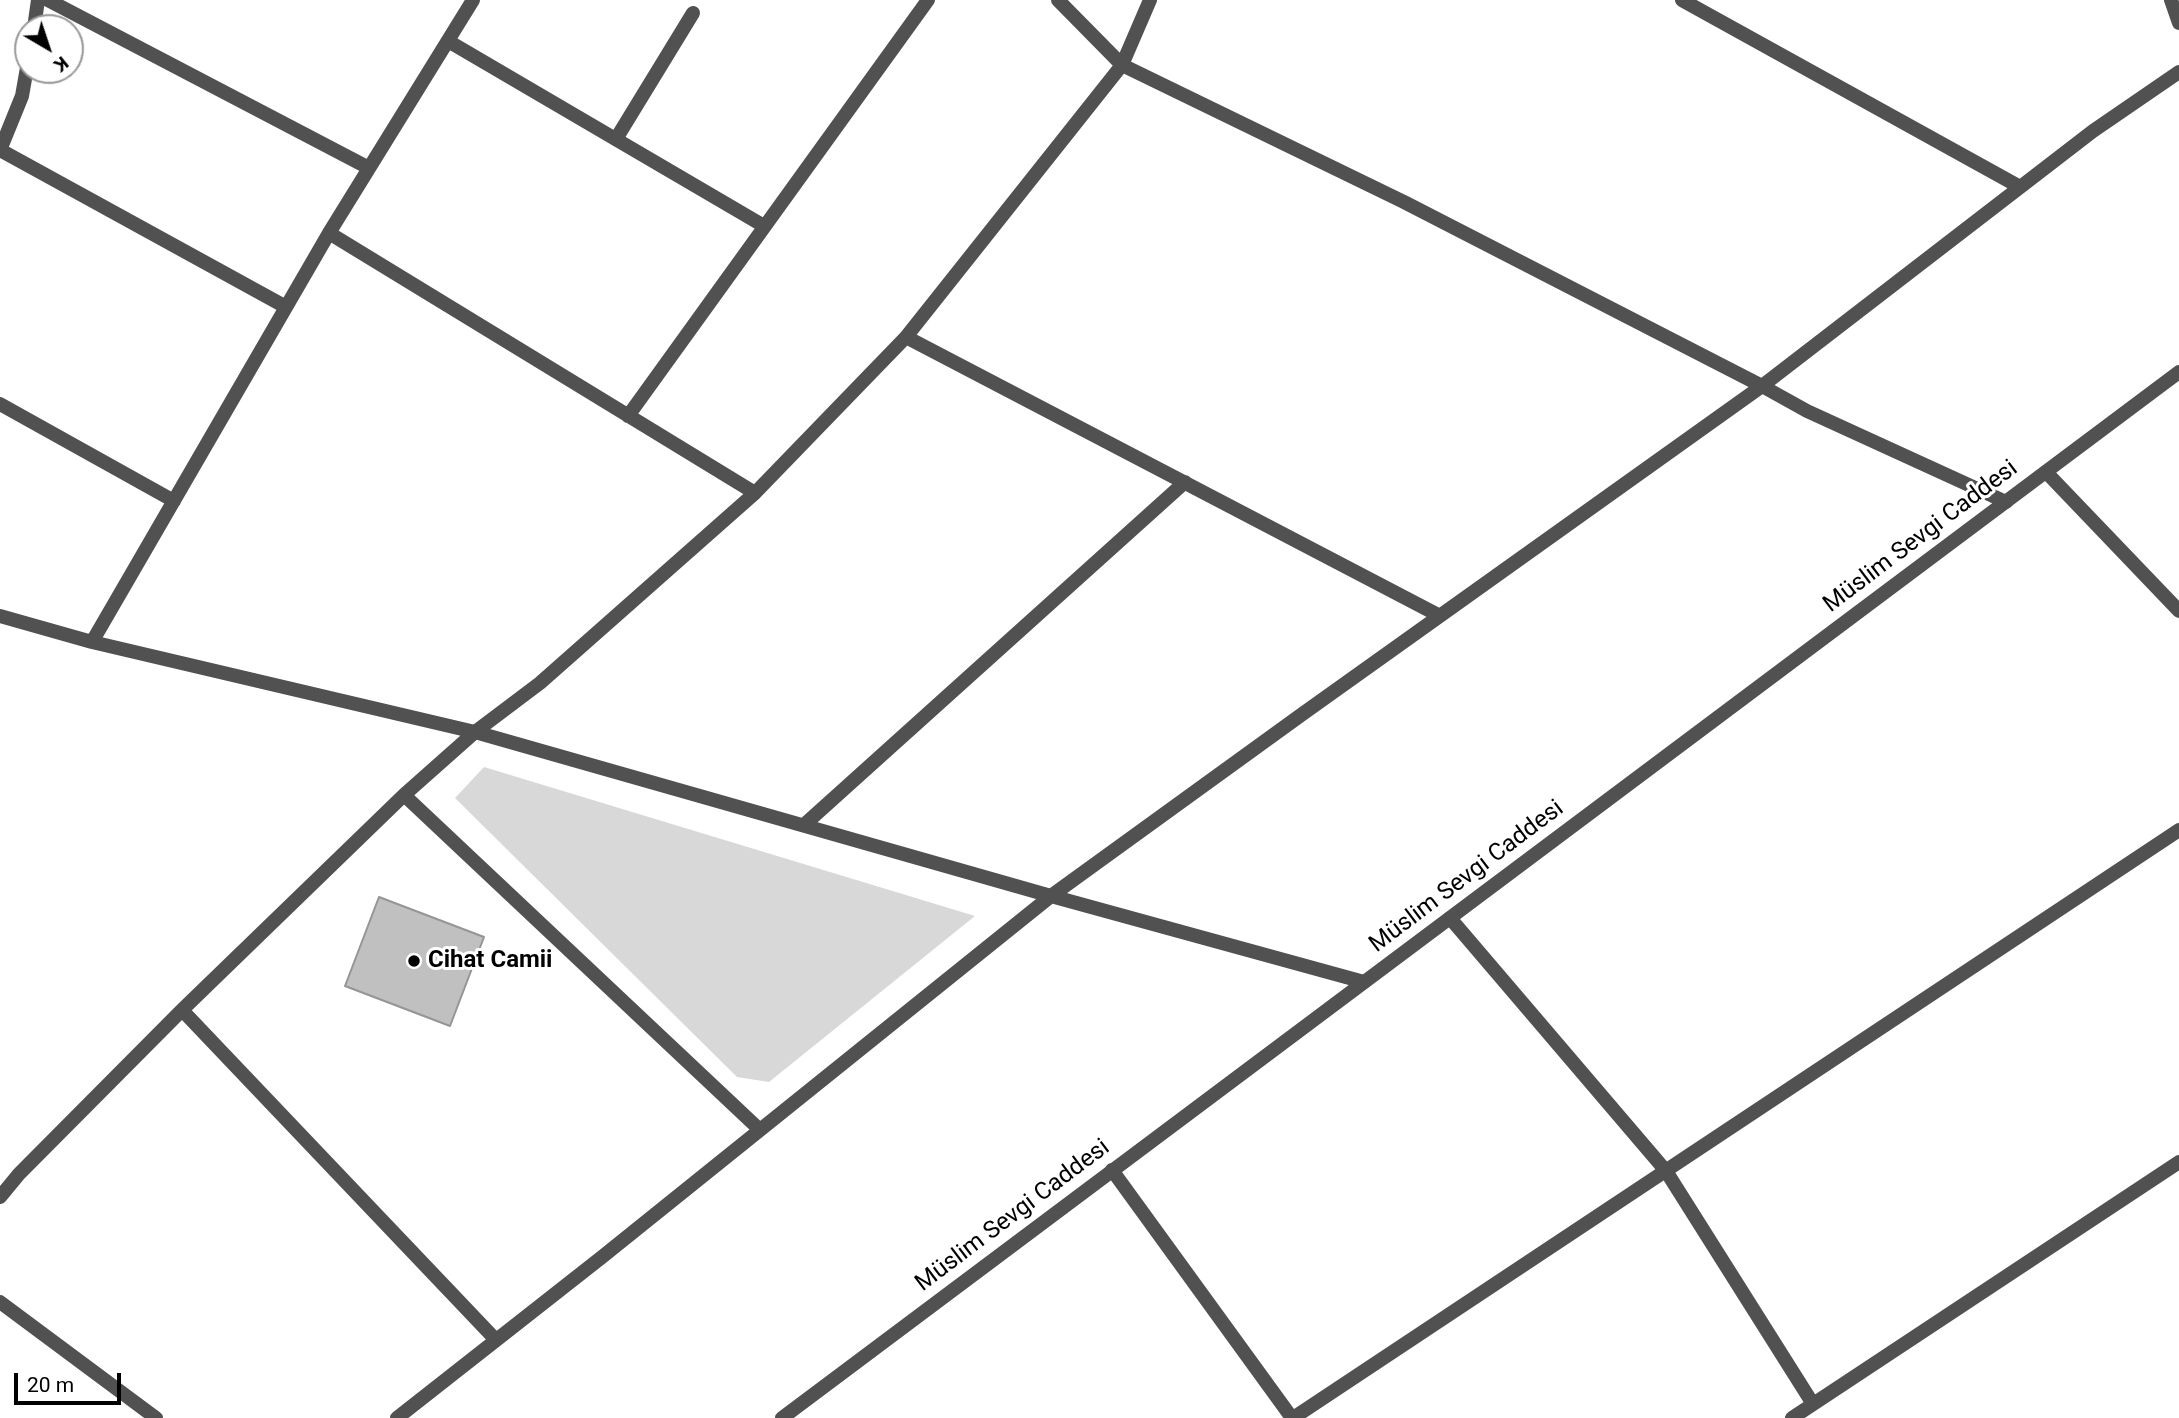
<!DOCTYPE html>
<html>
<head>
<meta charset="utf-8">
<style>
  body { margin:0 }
  #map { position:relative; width:2179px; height:1418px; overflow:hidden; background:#fff; font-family:Roboto,sans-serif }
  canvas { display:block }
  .north { position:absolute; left:14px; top:14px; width:70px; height:70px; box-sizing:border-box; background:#fff; border:2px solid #999; border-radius:50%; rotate:141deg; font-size:19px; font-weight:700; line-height:28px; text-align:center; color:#000 }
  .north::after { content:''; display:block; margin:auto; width:24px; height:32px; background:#000; clip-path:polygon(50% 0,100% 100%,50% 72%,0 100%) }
  .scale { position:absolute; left:14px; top:1373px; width:107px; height:32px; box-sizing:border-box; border:4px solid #000; border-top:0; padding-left:9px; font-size:21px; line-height:24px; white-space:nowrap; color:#000; -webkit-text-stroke:5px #fff; paint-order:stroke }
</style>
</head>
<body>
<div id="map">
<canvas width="2179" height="1418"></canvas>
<div class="north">K</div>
<div class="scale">20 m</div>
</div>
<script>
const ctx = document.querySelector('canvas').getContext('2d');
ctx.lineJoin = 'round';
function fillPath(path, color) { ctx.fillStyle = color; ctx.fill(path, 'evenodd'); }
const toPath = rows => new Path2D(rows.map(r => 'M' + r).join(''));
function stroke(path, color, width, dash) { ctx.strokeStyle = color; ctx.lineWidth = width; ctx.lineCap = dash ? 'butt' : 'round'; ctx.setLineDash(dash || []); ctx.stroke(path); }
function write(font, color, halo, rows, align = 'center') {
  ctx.font = font + ' Roboto,sans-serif'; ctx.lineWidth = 6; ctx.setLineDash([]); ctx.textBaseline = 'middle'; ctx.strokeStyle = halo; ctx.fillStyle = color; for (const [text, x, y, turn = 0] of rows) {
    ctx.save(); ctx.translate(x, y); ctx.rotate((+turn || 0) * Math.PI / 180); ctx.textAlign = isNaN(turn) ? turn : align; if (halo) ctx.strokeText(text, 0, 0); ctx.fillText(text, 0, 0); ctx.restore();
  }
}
fillPath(toPath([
  [484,767,975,916,769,1082,737,1077,455,798]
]), '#d8d8d8');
const building = toPath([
  [379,897,484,937,450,1026,345,986,379,897]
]);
fillPath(building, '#c0c0c0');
stroke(building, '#959595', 2);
stroke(toPath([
  [616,139,693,13]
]), '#515151', 14);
stroke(toPath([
  [48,0,369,168],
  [1682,0,2020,187],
  [2171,0,2179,23],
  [34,28,38,0],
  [448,41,764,226],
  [0,150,286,307],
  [0,150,22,96,28,62],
  [329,233,755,493],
  [906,337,1440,616],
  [0,404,174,501],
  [628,416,928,0],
  [2046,472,2179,611],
  [2006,502,1807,411,1762,386,2093,131,2179,72],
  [0,616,92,642,475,732,1051,896,1364,982],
  [92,642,329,233,473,0],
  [404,795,760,1130],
  [804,825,1185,482],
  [1450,918,1666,1171,1813,1404],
  [182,1010,496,1340],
  [1112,1170,1292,1418],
  [0,1197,19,1174,182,1010,404,795,475,732,540,683,755,493,906,337,1122,65,1150,0],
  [0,1302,156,1418],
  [397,1418,602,1257,1051,896,1301,715,1762,386,1404,202,1122,65,1058,0],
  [1293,1418,2179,830],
  [1792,1418,2179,1162]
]), '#515151', 14);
stroke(toPath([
  [782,1418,2179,372]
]), '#515151', 14);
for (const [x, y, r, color] of [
  [414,961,7,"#000"]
]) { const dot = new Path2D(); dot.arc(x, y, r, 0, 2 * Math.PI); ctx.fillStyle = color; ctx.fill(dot); stroke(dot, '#fff', 2.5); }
write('24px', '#000', '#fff', [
  ["Müslim Sevgi Caddesi",1921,537,-37],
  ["Müslim Sevgi Caddesi",1467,877,-37],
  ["Müslim Sevgi Caddesi",1013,1216,-37]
]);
write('bold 24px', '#000', '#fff', [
  ["Cihat Camii",428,961]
], 'left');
</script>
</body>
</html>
